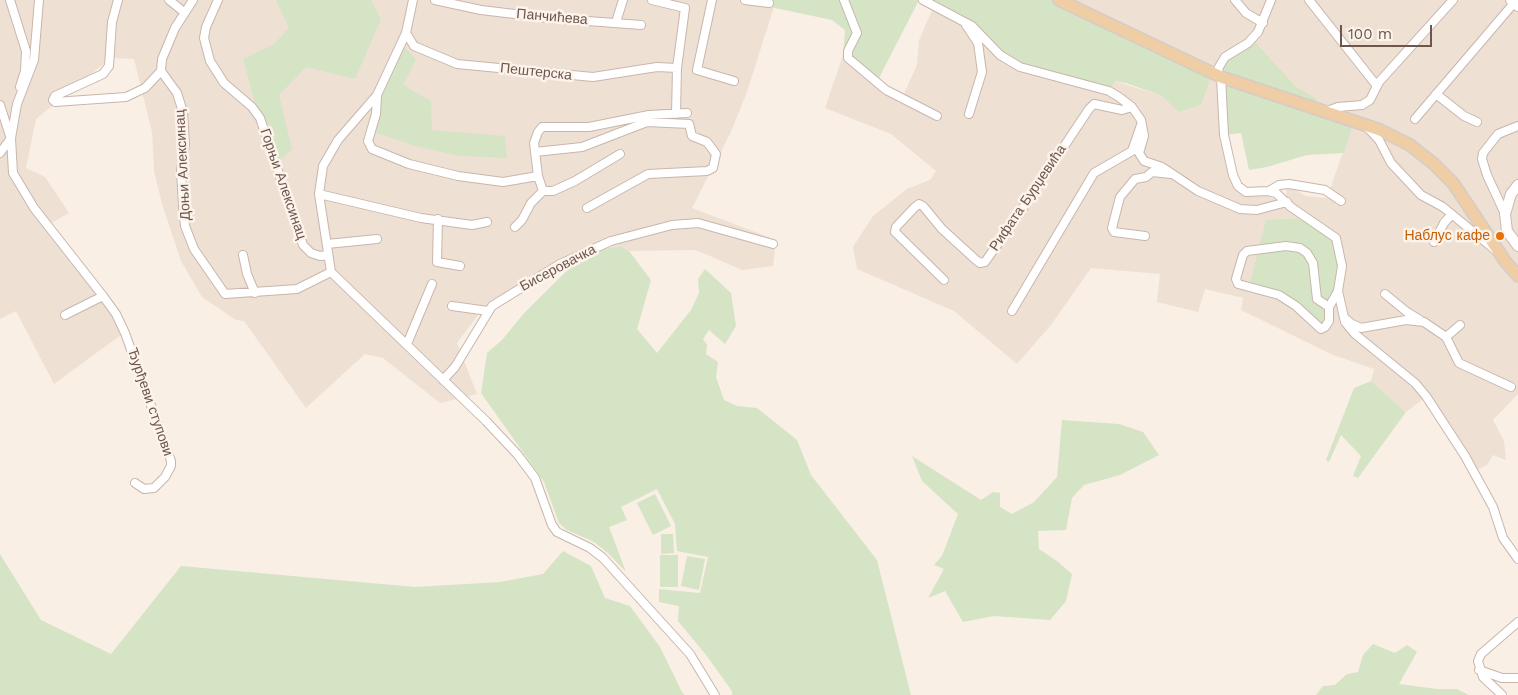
<!DOCTYPE html>
<html>
<head>
<meta charset="utf-8">
<style>
  body { margin:0 }
  #map { position:relative; width:1518px; height:695px; overflow:hidden; background:#f9efe5; font-family:"Work Sans",sans-serif }
  canvas { display:block }
  .scale { position:absolute; left:1340px; top:25px; width:92px; height:22px; box-sizing:border-box; border:2px solid #6e564e; border-top:0; padding-left:6px; font-size:15px; line-height:18px; white-space:nowrap; color:#6e564e; -webkit-text-stroke:4px #fcf3ea; paint-order:stroke }
</style>
</head>
<body>
<div id="map">
<canvas width="1518" height="695"></canvas>
<div class="scale">100 m</div>
</div>
<script>
const ctx = document.querySelector('canvas').getContext('2d');
ctx.lineJoin = 'round';
function fillPath(path, color) { ctx.fillStyle = color; ctx.fill(path, 'evenodd'); }
const toPath = rows => new Path2D(rows.map(r => 'M' + r).join(''));
function stroke(path, color, width, dash) { ctx.strokeStyle = color; ctx.lineWidth = width; ctx.lineCap = dash ? 'butt' : 'round'; ctx.setLineDash(dash || []); ctx.stroke(path); }
function write(font, color, halo, rows, align = 'center') {
  ctx.font = font + ' "Work Sans",sans-serif'; ctx.lineWidth = 5; ctx.setLineDash([]); ctx.textBaseline = 'middle'; ctx.strokeStyle = halo; ctx.fillStyle = color; for (const [text, x, y, turn = 0] of rows) {
    ctx.save(); ctx.translate(x, y); ctx.rotate((+turn || 0) * Math.PI / 180); ctx.textAlign = isNaN(turn) ? turn : align; if (halo) ctx.strokeText(text, 0, 0); ctx.fillText(text, 0, 0); ctx.restore();
  }
}
fillPath(toPath([
  [0,0,757,0,756,4,774,7,747,92,731,132,692,208,776,240,773,266,742,270,696,250,629,251,621,246,560,258,481,311,457,343,477,394,440,403,383,358,365,354,306,408,244,321,236,320,202,297,181,261,162,204,154,171,152,132,134,59,111,58,36,119,26,168,45,177,69,213,48,225,125,332,54,384,16,311,0,319],
  [1059,0,1511,0,1518,6,1518,394,1493,420,1504,441,1506,460,1493,455,1487,465,1477,470,1427,396,1406,412,1371,381,1374,369,1333,355,1241,310,1243,298,1205,289,1198,312,1157,302,1160,274,1091,268,1051,325,1017,364,954,311,857,269,853,247,873,216,907,189,930,180,936,171,891,134,825,108,843,55,882,87,902,98,917,65,919,40,934,6,1115,81,1162,96,1179,112],
  [1354,121,1327,198,1306,196,1292,188,1286,189,1287,201,1265,191,1241,189,1223,130]
]), '#efe0d4');
fillPath(toPath([
  [276,0,371,0,381,19,355,79,306,67,279,95,292,149,277,164,269,125,256,107,243,59,274,44,289,28],
  [757,0,919,0,879,78,843,55,845,30,832,20,756,4],
  [923,0,1059,0,1212,73,1201,105,1179,112,1162,96,1126,83,1115,81,1109,91,1020,67,983,35],
  [1255,42,1296,87,1317,99,1316,109,1354,121,1344,153,1307,155,1267,167,1249,170,1241,133,1224,135,1221,77,1226,63,1232,56],
  [402,44,416,60,403,85,431,101,432,130,505,136,507,158,460,156,415,146,371,131,377,95],
  [1309,218,1331,233,1342,266,1323,328,1279,295,1249,287,1266,220],
  [621,246,629,251,651,280,637,329,657,353,691,310,699,293,698,279,705,269,731,293,736,326,725,344,709,330,703,339,707,345,706,354,718,362,716,377,724,400,737,406,757,408,797,440,811,475,877,560,911,695,732,695,732,691,706,655,678,621,679,606,659,602,659,589,700,593,708,557,677,551,675,524,657,489,621,507,627,520,609,527,626,572,608,553,594,542,567,530,559,523,544,482,481,393,487,353,502,340,525,312,585,253],
  [1371,381,1406,412,1358,478,1353,476,1361,456,1341,435,1329,462,1326,460,1354,388],
  [1062,420,1119,424,1143,432,1159,455,1120,475,1084,485,1072,498,1066,530,1038,531,1039,549,1057,561,1072,574,1066,601,1050,620,994,616,963,622,945,591,928,598,944,569,934,565,942,556,958,514,922,481,912,456,981,500,993,492,1000,493,1000,507,1012,514,1034,502,1057,477],
  [655,494,671,526,653,535,637,503],
  [661,534,673,534,674,553,661,554],
  [563,551,591,566,605,598,630,606,660,647,682,692,685,695,0,695,0,554,41,620,111,654,181,566,415,587,500,582,543,574],
  [660,555,678,555,678,587,660,587],
  [687,556,705,559,699,590,681,586],
  [1373,644,1395,653,1407,645,1417,652,1399,684,1437,689,1457,689,1469,695,1316,695,1323,686,1335,685,1347,674,1358,672,1363,655]
]), '#d5e4c5');
const street = toPath([
  [10,0,26,51,25,71,20,87],
  [39,0,34,60,17,104,11,138,13,173,34,208,103,296,116,314,125,333,171,461,171,466,165,477,154,488,144,489,135,483],
  [118,0,112,22,109,66,103,74,55,96,53,100,55,102,126,97,145,88,161,71],
  [169,0,184,12],
  [193,0,175,28,162,59,161,71,177,93,183,112,185,144,181,171,183,206,185,226,194,249,225,294,297,289,331,272],
  [218,0,206,27,204,38,210,61,224,83,252,107,260,118,303,245,311,253,320,256,328,255],
  [413,0,406,33,377,95,338,140,323,166,319,194,331,272,486,421,517,454,535,478,552,525,557,532,590,548,603,558,690,654,715,695],
  [435,0,481,10,548,18,641,25],
  [652,0,685,8,677,68,676,114],
  [712,0,697,70,734,81],
  [745,0,769,3],
  [844,0,857,33,848,51,848,58,886,90,937,116],
  [923,0,972,26,1000,55,1020,67,1109,91,1119,97,1132,107,1141,120,1144,136,1139,153,1144,161,1162,167,1198,191,1240,209,1257,210,1287,202],
  [1235,0,1246,13,1263,23],
  [1309,0,1377,86],
  [616,22,623,0],
  [966,25,978,43,982,72,969,114],
  [406,33,414,46,457,64,593,77,657,67,677,68],
  [1217,75,1219,67,1225,57,1248,43,1258,32,1271,0],
  [1221,77,1224,135,1233,175,1238,186,1246,192,1268,191,1276,193,1291,207,1336,238,1342,266,1338,291,1345,322,1355,334,1415,383,1426,396,1465,456,1493,507,1503,538,1518,559],
  [1436,94,1464,116,1477,122],
  [377,97,376,114,368,141,372,149,409,164,458,176,503,182,538,176],
  [0,105,10,136],
  [1325,112,1338,107,1362,105,1370,100,1379,82,1453,0],
  [1415,119,1514,3],
  [1367,127,1379,140,1391,163,1421,195,1443,207,1494,249],
  [535,152,582,147,647,122,689,124,692,136,707,142,716,154,713,168,707,171,648,174,587,208],
  [0,153,11,138],
  [543,191,538,176,534,143,538,132,542,127,589,127,649,115,687,113],
  [1269,191,1279,185,1289,184,1325,190,1341,201],
  [319,194,421,218,472,225,487,222],
  [1505,214,1487,175,1482,159,1483,153,1498,134,1518,126],
  [438,219,437,262,460,266],
  [515,227,522,220,531,203,543,191,553,191,575,181,620,154],
  [1145,236,1114,232,1112,228,1120,197,1135,179,1146,177,1152,172,1171,174],
  [1434,242,1444,223,1451,215],
  [327,244,377,239],
  [243,255,247,274,255,293],
  [944,280,895,232,896,227,915,207,919,204,923,206,942,229,976,260,980,263,985,262,1023,208,1089,109,1094,104,1122,110,1132,107],
  [1385,294,1407,312,1420,320],
  [452,306,488,311],
  [1329,307,1317,299,1313,263,1307,253,1300,248,1286,246,1247,251,1243,255,1236,279,1238,284,1279,295,1296,306,1321,329,1325,327,1329,321,1329,307,1338,291],
  [1012,311,1094,173,1132,151,1141,125],
  [65,315,103,296],
  [1346,319,1352,324,1361,328,1406,320,1424,322,1446,337,1459,363,1511,387],
  [1446,337,1460,325],
  [407,344,432,284],
  [443,380,455,367,492,306,560,264,611,241,672,225,698,223,773,244],
  [1479,670,1502,678,1518,678],
  [1502,695,1483,677,1478,661,1481,654,1518,622]
]);
const secondary = toPath([
  [1511,0,1518,6],
  [1518,185,1511,194,1505,214,1507,231,1518,246]
]);
const primary = toPath([
  [1059,0,1221,77,1380,130,1410,145,1434,164,1453,183,1505,261,1518,276]
]);
stroke(street, '#c8b6ad', 10);
stroke(secondary, '#cdb8ae', 12);
stroke(primary, '#d4ccca', 14);
stroke(street, '#fff', 8);
stroke(secondary, '#fff', 10);
stroke(primary, '#efcda5', 11);
for (const [x, y, r, color] of [
  [1500,236,5,"#e8710a"]
]) { const dot = new Path2D(); dot.arc(x, y, r, 0, 2 * Math.PI); ctx.fillStyle = color; ctx.fill(dot); stroke(dot, '#fcf3ea', 2); }
write('14px', '#6e564e', '#fcf3ea', [
  ["Панчићева",552,17,5],
  ["Пештерска",536,72,6],
  ["Доњи Алексинац",183,165,-93],
  ["Горњи Алексинац",283,184,71],
  ["Рифата Бурџевића",1028,198,-56],
  ["Бисеровачка",558,268,-28],
  ["Ђурђеви ступови",150,402,71]
]);
write('14px', '#c56008', '#fcf3ea', [
  ["Наблус кафе",1490,236]
], 'right');
</script>
</body>
</html>
